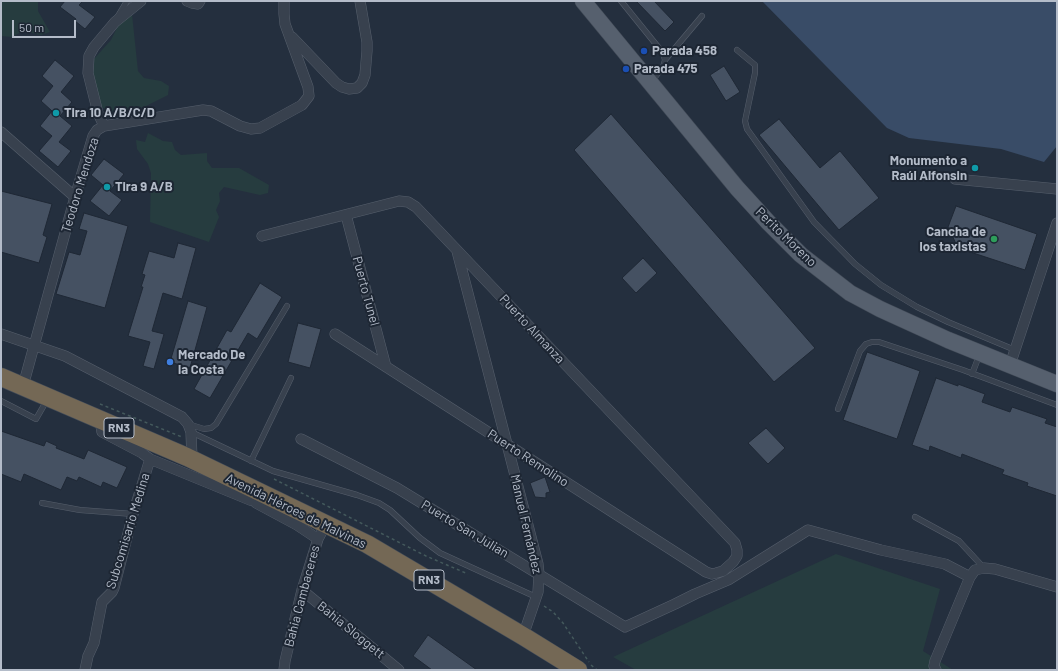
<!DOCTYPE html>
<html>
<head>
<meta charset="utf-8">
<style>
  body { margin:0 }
  #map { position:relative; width:1058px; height:671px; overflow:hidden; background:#242f3e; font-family:Barlow,sans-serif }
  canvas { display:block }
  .frame { position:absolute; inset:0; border:2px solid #b4bcc9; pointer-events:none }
  .scale { position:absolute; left:12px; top:20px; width:64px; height:18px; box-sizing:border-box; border:2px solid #b4bcc9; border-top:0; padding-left:5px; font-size:12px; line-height:14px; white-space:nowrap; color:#b4bcc9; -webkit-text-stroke:3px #1d2633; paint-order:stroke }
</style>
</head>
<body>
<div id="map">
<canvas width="1058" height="671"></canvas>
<div class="frame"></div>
<div class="scale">50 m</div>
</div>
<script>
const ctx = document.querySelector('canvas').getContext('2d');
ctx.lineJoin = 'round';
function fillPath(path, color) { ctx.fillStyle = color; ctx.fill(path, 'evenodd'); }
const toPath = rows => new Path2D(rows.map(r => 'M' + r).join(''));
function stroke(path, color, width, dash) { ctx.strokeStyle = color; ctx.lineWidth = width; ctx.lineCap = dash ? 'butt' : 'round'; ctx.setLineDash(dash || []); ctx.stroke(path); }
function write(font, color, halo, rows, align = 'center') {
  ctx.font = font + ' Barlow,sans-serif'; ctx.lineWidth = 4; ctx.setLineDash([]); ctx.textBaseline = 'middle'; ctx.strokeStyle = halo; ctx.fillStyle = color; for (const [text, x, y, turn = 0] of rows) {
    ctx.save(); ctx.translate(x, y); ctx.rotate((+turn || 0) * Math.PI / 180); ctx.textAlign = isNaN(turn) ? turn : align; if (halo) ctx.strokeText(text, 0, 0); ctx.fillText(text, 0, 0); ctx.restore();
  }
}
fillPath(toPath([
  [1,1,38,1,38,11,50,32,41,35,23,31,12,37,1,36],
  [132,14,138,71,144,78,161,81,169,86,168,95,144,107,117,113,108,111,100,106,90,69,93,60,111,40,123,16],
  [148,133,163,141,172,142,175,150,181,155,207,153,207,161,212,168,239,168,269,185,268,193,260,195,224,187,219,193,220,201,216,210,219,217,209,242,150,222,151,173,148,164,137,149,136,140,145,142],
  [836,554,940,589,923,651,953,670,636,670,613,657]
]), '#263c3f');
fillPath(toPath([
  [762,1,1057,1,1057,146,1044,162,1001,149,909,138,887,128]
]), '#394c67');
const building = toPath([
  [65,1,83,1,79,5,95,17,85,29,75,21,76,19,60,7,65,1],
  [636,1,654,1,674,22,665,31,636,1],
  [55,60,74,76,61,92,72,102,60,116,72,126,59,142,71,151,58,167,39,151,52,136,40,126,52,111,41,101,53,86,42,76,55,60],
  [724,66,740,92,726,101,710,75,724,66],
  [611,114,815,348,774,382,574,150,611,114],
  [779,119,820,168,840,151,879,198,839,230,759,135,779,119],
  [104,159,124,174,110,191,122,200,109,216,90,201,103,185,91,175,104,159],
  [1,191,52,204,43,235,47,237,39,263,1,252,1,191],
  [956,206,1037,234,1025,270,958,248,948,227,956,206],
  [84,213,128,226,105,308,56,294,69,252,80,255,87,231,79,229,84,213],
  [178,243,196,248,182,299,163,293,152,331,164,334,154,369,143,366,150,342,128,336,143,287,141,287,145,275,142,274,149,251,174,258,178,243],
  [643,258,657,273,636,293,622,278,643,258],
  [260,283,282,297,257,339,248,333,210,398,194,389,227,330,231,332,260,283],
  [188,301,207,307,190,368,170,362,188,301],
  [298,323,321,329,310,368,288,362,298,323],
  [867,352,920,371,897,439,843,420,867,352],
  [936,378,958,386,958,384,985,394,982,402,1010,412,1012,407,1047,419,1045,423,1057,427,1057,496,1027,486,1028,483,1002,474,1004,470,962,454,961,458,930,446,929,451,912,445,936,378],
  [766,428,785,448,768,464,748,443,766,428],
  [1,431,44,446,46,441,57,446,56,448,84,459,88,450,127,467,117,488,103,482,101,487,79,477,77,481,67,477,61,490,24,474,21,482,1,474,1,431],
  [545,477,550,492,546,493,546,498,535,497,530,483,545,477],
  [428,635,477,670,432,670,413,656,428,635]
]);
fillPath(building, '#455162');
stroke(building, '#1f2835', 1);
const lane = toPath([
  [621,1,663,53,665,60,663,67,652,81],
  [118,16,127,1],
  [737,50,755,65,755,73,745,121,747,129,814,222,855,264,881,285,917,307,948,322,1015,350],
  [665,60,702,16],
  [972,374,979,356],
  [1,401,36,419,47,400],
  [838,409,860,351,866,344,872,342,879,342,963,370,1057,405],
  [188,424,204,429,211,428,216,424,287,306],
  [191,432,273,471,357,495,379,503,390,510,420,538,440,553,536,597],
  [251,461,291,378],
  [42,503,80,510,133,514],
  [915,517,959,541,984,568]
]);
const street = toPath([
  [187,1,192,3,198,4,200,1],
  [292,37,336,83,342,87,349,89,357,88,362,83,365,75,367,51,367,42,360,1],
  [104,126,98,113,88,73,89,56,94,47,115,22,141,1],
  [1,132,75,197],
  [955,179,1057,189],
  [346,215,386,367],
  [262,236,399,201,408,202,416,207,735,543,737,550,737,556,733,562,723,571,716,573,712,574,706,572,335,334],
  [457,251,538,564,539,574,538,592,523,636],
  [1,334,65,356,182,417,188,424,191,432,192,459],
  [1010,365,1057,223],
  [23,386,75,197,93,136,97,130,104,126,203,110,211,111,240,126,251,129,260,128,302,105,309,96,308,87,285,24,284,14,284,1],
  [301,439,397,488,625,627,675,604,695,594,728,580,808,530,881,550,945,564,970,577],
  [150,459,250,500,263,502,270,501],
  [256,503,297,525,318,539],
  [302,590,399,670],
  [85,670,88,656,94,643,102,602,112,592,114,588,133,514,150,459,142,453,102,432,100,420],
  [284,670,285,661,302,590,318,539,326,524],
  [936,670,934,666,935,661,970,577,975,570,984,568,995,569,1057,587]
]);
const primary = toPath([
  [583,1,737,188,768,222,801,255,850,293,880,309,948,340,1057,384]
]);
const highway = toPath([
  [1,377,187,457,367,544,523,636,578,670]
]);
stroke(lane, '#565f6c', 6);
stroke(street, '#565f6c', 11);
stroke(primary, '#414a57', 17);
stroke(highway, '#434c59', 19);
stroke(toPath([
  [100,404,182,437],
  [274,479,426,556,468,574],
  [544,606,553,612,563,623,589,662],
  [591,665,597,670]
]), '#44595c', 1.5, [3, 3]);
stroke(lane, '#38414e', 5);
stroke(street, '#38414e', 10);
stroke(primary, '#56606e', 16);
stroke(highway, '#746855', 18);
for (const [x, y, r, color] of [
  [644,51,4,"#1a4fb4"],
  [626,69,4,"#1a4fb4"],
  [56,113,4,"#0f9aa8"],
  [975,168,4,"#0f9aa8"],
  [107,187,4,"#0f9aa8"],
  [994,239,4,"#2e9e5b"],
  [170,362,4,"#3f7fe0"]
]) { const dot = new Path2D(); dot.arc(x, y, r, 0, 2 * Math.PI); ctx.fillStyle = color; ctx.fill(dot); stroke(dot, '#1d2633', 1.5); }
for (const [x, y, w] of [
  [119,428,30],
  [429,580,30]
]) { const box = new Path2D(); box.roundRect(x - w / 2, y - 10, w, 20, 3); ctx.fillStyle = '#1d2633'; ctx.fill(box); stroke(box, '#b4bcc9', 1); }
write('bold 12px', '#b4bcc9', null, [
  ["RN3",119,428],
  ["RN3",429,580]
]);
write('bold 13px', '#b4bcc9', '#1d2633', [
  ["Parada 458",652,51],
  ["Parada 475",634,69],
  ["Tira 10 A/B/C/D",64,113],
  ["Monumento a",967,161,"right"],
  ["Raúl Alfonsin",967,176,"right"],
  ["Tira 9 A/B",115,187],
  ["Cancha de",986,232,"right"],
  ["los taxistas",986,247,"right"],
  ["Mercado De",178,355],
  ["la Costa",178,370]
], 'left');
write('13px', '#b4bcc9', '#1d2633', [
  ["Teodoro Mendoza",80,185,-73],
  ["Perito Moreno",786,237,44],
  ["Puerto Tunel",366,291,75],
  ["Puerto Almanza",532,329,47],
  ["Puerto Remolino",528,458,33],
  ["Avenida Héroes de Malvinas",296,511,26],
  ["Manuel Fernández",526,524,77],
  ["Puerto San Julian",465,529,31],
  ["Subcomisario Medina",128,531,-73],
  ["Bahia Cambaceres",302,596,-75],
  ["Bahia Sloggett",351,630,39]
]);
</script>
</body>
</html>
